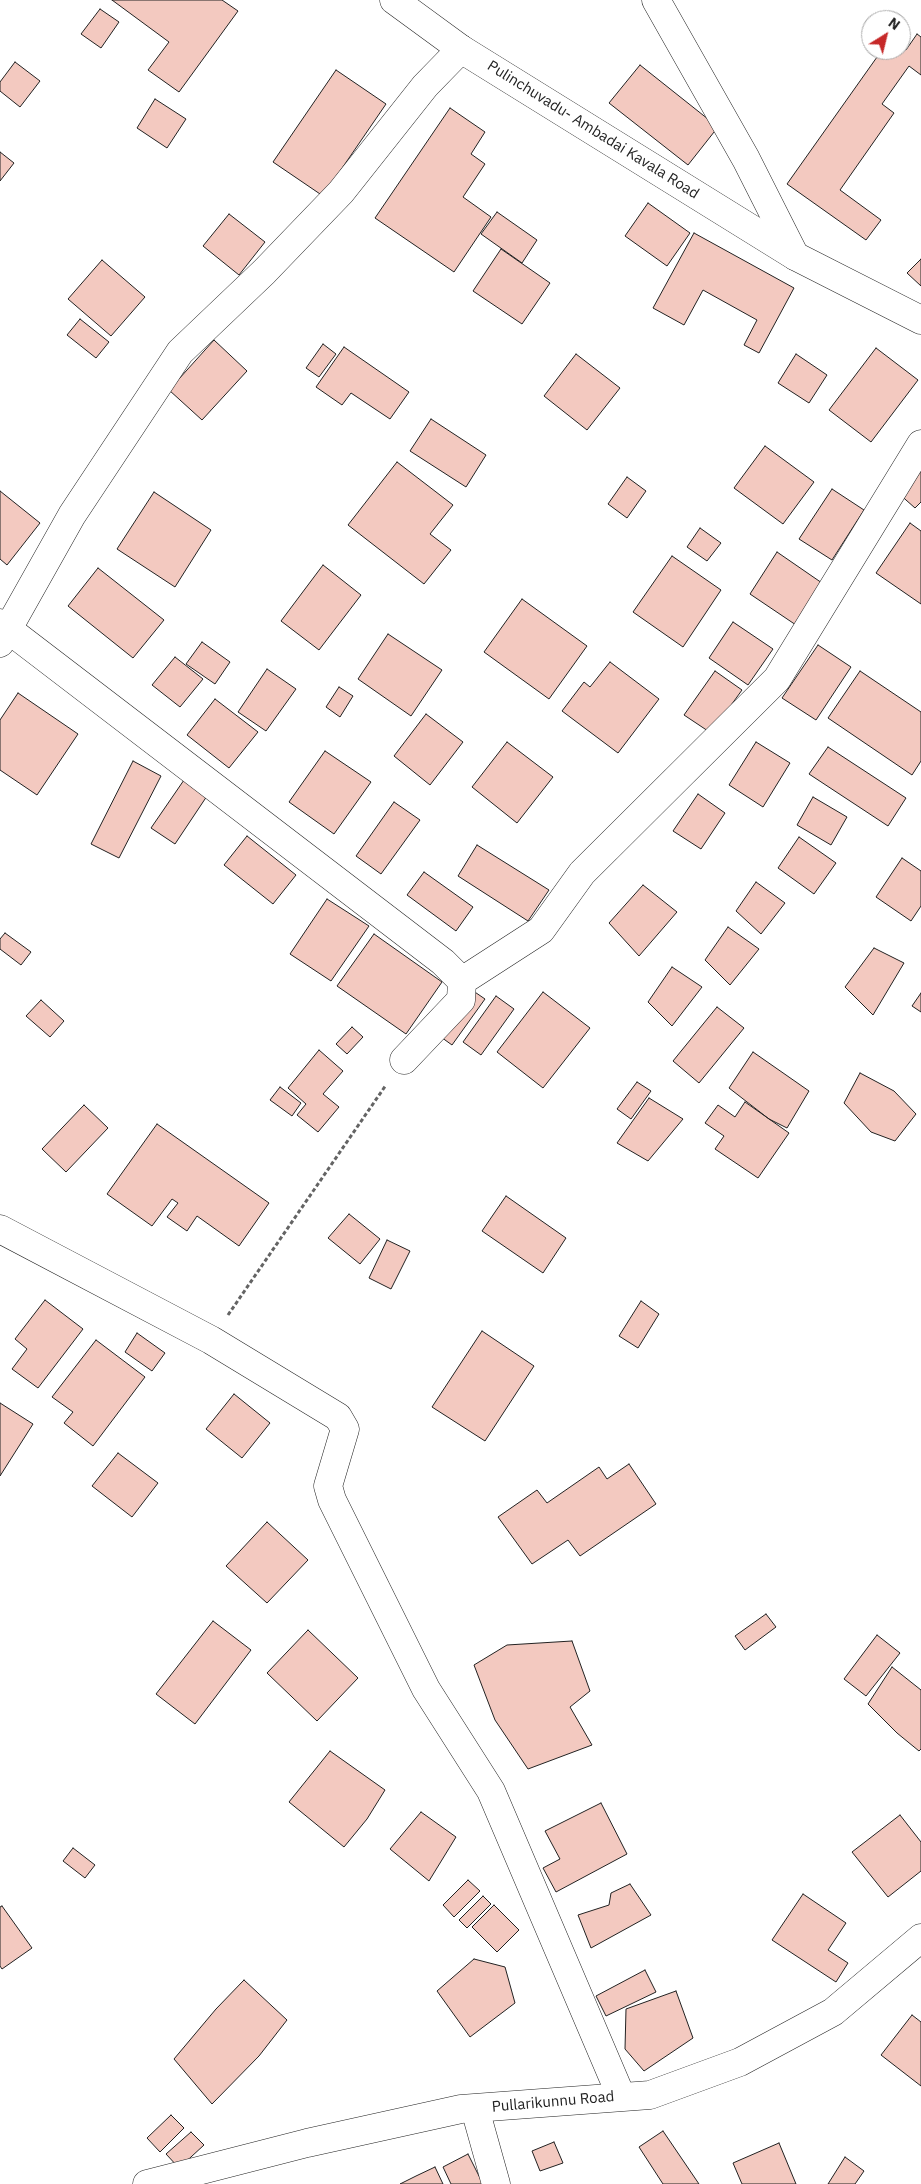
<!DOCTYPE html>
<html>
<head>
<meta charset="utf-8">
<style>
  body { margin:0 }
  #map { position:relative; width:921px; height:2184px; overflow:hidden; background:#fff; font-family:"IBM Plex Sans",sans-serif }
  canvas { display:block }
  .north { position:absolute; left:861px; top:10px; width:50px; height:50px; box-sizing:border-box; background:#fff; border:1px solid #a7a7a7; border-radius:50%; rotate:36deg; font-size:14px; font-weight:700; line-height:20px; text-align:center; color:#222 }
  .north::after { content:''; display:block; margin:auto; width:18px; height:22px; background:#c62828; clip-path:polygon(50% 0,100% 100%,50% 72%,0 100%) }
</style>
</head>
<body>
<div id="map">
<canvas width="921" height="2184"></canvas>
<div class="north">N</div>
</div>
<script>
const ctx = document.querySelector('canvas').getContext('2d');
ctx.lineJoin = 'round';
function fillPath(path, color) { ctx.fillStyle = color; ctx.fill(path, 'evenodd'); }
const toPath = rows => new Path2D(rows.map(r => 'M' + r).join(''));
function stroke(path, color, width, dash) { ctx.strokeStyle = color; ctx.lineWidth = width; ctx.lineCap = dash ? 'butt' : 'round'; ctx.setLineDash(dash || []); ctx.stroke(path); }
function write(font, color, halo, rows, align = 'center') {
  ctx.font = font + ' "IBM Plex Sans",sans-serif'; ctx.lineWidth = 4; ctx.setLineDash([]); ctx.textBaseline = 'middle'; ctx.strokeStyle = halo; ctx.fillStyle = color; for (const [text, x, y, turn = 0] of rows) {
    ctx.save(); ctx.translate(x, y); ctx.rotate((+turn || 0) * Math.PI / 180); ctx.textAlign = isNaN(turn) ? turn : align; if (halo) ctx.strokeText(text, 0, 0); ctx.fillText(text, 0, 0); ctx.restore();
  }
}
const building = toPath([
  [112,0,222,0,238,11,179,92,148,70,169,42,112,0],
  [100,9,119,22,101,48,81,34,100,9],
  [917,34,921,37,921,75,909,66,882,104,894,113,840,190,881,220,866,240,787,184,882,50,901,50,901,47,906,50,917,34],
  [15,62,40,81,20,107,0,91,0,82,15,62],
  [640,65,718,127,688,165,609,103,640,65],
  [336,70,386,104,323,196,273,162,336,70],
  [155,99,186,119,167,148,137,128,155,99],
  [450,108,485,132,471,154,485,164,463,197,491,217,454,272,375,218,450,108],
  [0,152,14,163,0,181,0,152],
  [648,203,690,233,667,266,625,236,648,203],
  [497,212,537,240,522,263,481,234,497,212],
  [229,214,265,242,239,275,203,246,229,214],
  [694,233,794,288,759,353,744,345,757,320,703,290,684,325,653,308,694,233],
  [501,249,550,283,522,324,473,291,501,249],
  [921,259,921,286,907,273,921,259],
  [102,260,145,297,111,336,68,299,102,260],
  [80,319,109,342,96,358,67,335,80,319],
  [214,340,247,371,202,420,169,390,214,340],
  [323,344,336,354,319,377,306,368,323,344],
  [344,347,409,392,390,419,351,393,342,405,316,387,344,347],
  [876,348,918,380,871,442,829,410,876,348],
  [576,354,620,388,587,430,544,396,576,354],
  [796,354,827,375,809,403,778,383,796,354],
  [431,419,486,455,466,487,410,451,431,419],
  [765,446,814,482,783,524,734,488,765,446],
  [397,462,453,505,430,534,451,550,424,584,348,525,397,462],
  [921,464,921,502,915,508,897,492,921,464],
  [627,477,646,491,627,518,608,504,627,477],
  [832,489,864,510,832,560,799,539,832,489],
  [0,491,40,523,7,565,0,559,0,491],
  [154,492,211,530,175,587,117,549,154,492],
  [910,523,921,531,921,604,876,573,910,523],
  [700,528,721,543,707,561,687,547,700,528],
  [777,552,822,583,796,625,750,594,777,552],
  [672,556,721,590,683,647,633,612,672,556],
  [323,565,361,595,319,650,281,621,323,565],
  [98,568,164,620,133,658,68,606,98,568],
  [522,599,587,646,549,699,484,652,522,599],
  [733,622,773,649,748,685,709,658,733,622],
  [388,634,442,670,411,716,358,679,388,634],
  [202,642,230,662,215,684,186,664,202,642],
  [818,645,851,667,816,720,782,698,818,645],
  [175,657,203,679,180,707,152,685,175,657],
  [610,662,659,699,618,753,562,711,584,682,590,687,610,662],
  [267,669,296,689,266,731,238,712,267,669],
  [715,671,742,690,711,733,684,715,715,671],
  [860,671,921,712,921,761,912,775,828,718,860,671],
  [339,687,353,696,340,717,326,707,339,687],
  [18,693,78,734,37,795,0,770,0,720,18,693],
  [215,699,258,732,229,768,187,735,215,699],
  [426,714,463,742,430,785,394,756,426,714],
  [507,742,553,777,517,823,472,787,507,742],
  [756,742,790,763,763,807,729,785,756,742],
  [828,747,906,798,888,826,809,774,828,747],
  [325,751,371,782,334,834,289,802,325,751],
  [133,761,161,776,119,858,91,844,133,761],
  [184,780,207,796,175,844,151,828,184,780],
  [698,794,725,813,701,849,673,831,698,794],
  [813,797,847,817,831,845,797,825,813,797],
  [394,802,420,820,381,874,356,856,394,802],
  [247,836,296,875,273,904,224,865,247,836],
  [799,837,836,863,814,894,778,868,799,837],
  [477,845,549,890,528,921,458,876,477,845],
  [902,858,921,871,921,906,911,921,876,897,902,858],
  [424,872,473,907,456,931,407,895,424,872],
  [756,882,785,903,761,934,736,911,756,882],
  [643,885,677,912,639,956,609,923,643,885],
  [327,899,369,926,331,981,290,954,327,899],
  [728,927,759,949,730,985,705,960,728,927],
  [5,933,31,952,21,965,0,949,0,939,5,933],
  [374,934,442,982,406,1034,337,986,374,934],
  [874,948,904,963,873,1015,845,987,874,948],
  [672,967,702,987,672,1026,648,1002,672,967],
  [466,986,485,999,452,1045,434,1032,466,986],
  [543,992,590,1028,543,1088,497,1052,543,992],
  [921,993,921,1012,912,1006,921,993],
  [496,996,514,1009,481,1055,463,1042,496,996],
  [41,1000,64,1021,50,1037,26,1016,41,1000],
  [717,1007,744,1028,699,1083,673,1061,717,1007],
  [352,1027,363,1037,347,1054,336,1044,352,1027],
  [319,1050,343,1071,323,1094,339,1107,318,1132,297,1115,306,1104,288,1088,319,1050],
  [753,1052,809,1091,787,1128,769,1119,729,1088,753,1052],
  [860,1073,894,1091,916,1114,895,1141,871,1132,844,1103,860,1073],
  [637,1082,651,1091,631,1119,617,1109,637,1082],
  [280,1087,301,1103,292,1116,270,1100,280,1087],
  [649,1098,683,1119,648,1161,617,1143,649,1098],
  [745,1102,789,1133,758,1178,715,1149,724,1136,705,1123,718,1105,735,1117,745,1102],
  [84,1105,108,1128,66,1172,42,1149,84,1105],
  [157,1124,269,1203,239,1246,197,1216,187,1231,167,1217,178,1203,172,1199,152,1226,107,1194,157,1124],
  [506,1196,566,1238,543,1273,482,1231,506,1196],
  [349,1214,380,1239,360,1264,328,1238,349,1214],
  [387,1240,410,1251,391,1289,369,1278,387,1240],
  [45,1300,83,1329,38,1388,12,1369,27,1349,15,1339,45,1300],
  [641,1301,659,1314,638,1348,619,1336,641,1301],
  [482,1331,534,1366,485,1441,432,1407,482,1331],
  [137,1333,165,1353,152,1371,125,1352,137,1333],
  [96,1340,145,1377,93,1446,64,1423,73,1412,52,1397,96,1340],
  [234,1394,270,1423,242,1458,206,1429,234,1394],
  [0,1403,33,1424,0,1476,0,1403],
  [118,1453,158,1483,132,1517,92,1486,118,1453],
  [629,1464,656,1504,580,1556,568,1540,532,1564,498,1517,537,1490,547,1503,599,1467,607,1479,629,1464],
  [267,1522,308,1560,267,1603,226,1566,267,1522],
  [766,1614,776,1627,745,1650,735,1636,766,1614],
  [213,1621,251,1650,195,1724,156,1694,213,1621],
  [308,1630,358,1678,317,1721,267,1673,308,1630],
  [877,1635,900,1653,866,1696,844,1679,877,1635],
  [572,1641,590,1691,570,1707,592,1745,528,1769,495,1720,474,1665,507,1645,572,1641],
  [892,1667,921,1690,921,1749,919,1751,897,1733,868,1704,892,1667],
  [330,1751,385,1790,367,1819,344,1847,289,1802,330,1751],
  [601,1803,627,1854,556,1892,543,1868,560,1859,545,1831,601,1803],
  [421,1812,456,1837,429,1881,390,1849,421,1812],
  [900,1815,921,1842,921,1871,888,1897,852,1852,900,1815],
  [73,1848,95,1865,85,1878,63,1861,73,1848],
  [468,1880,480,1891,454,1917,443,1905,468,1880],
  [630,1884,651,1915,591,1948,578,1915,609,1905,611,1893,630,1884],
  [803,1894,846,1923,828,1950,848,1963,836,1982,772,1940,803,1894],
  [483,1896,491,1904,467,1928,459,1920,483,1896],
  [494,1905,519,1930,497,1952,472,1927,494,1905],
  [2,1906,32,1948,2,1969,0,1966,0,1907,2,1906],
  [474,1959,505,1967,515,2003,470,2037,437,1991,474,1959],
  [645,1970,656,1992,606,2016,596,1996,645,1970],
  [244,1980,287,2020,259,2056,212,2104,174,2059,216,2009,244,1980],
  [676,1991,693,2038,644,2071,625,2049,626,2009,676,1991],
  [912,2015,921,2022,921,2086,881,2055,912,2015],
  [171,2115,184,2128,160,2152,147,2138,171,2115],
  [663,2131,699,2184,663,2184,639,2147,663,2131],
  [191,2132,204,2145,179,2168,166,2154,191,2132],
  [554,2142,563,2163,540,2171,532,2151,554,2142],
  [779,2143,796,2184,742,2184,733,2163,779,2143],
  [468,2154,483,2184,451,2184,443,2167,468,2154],
  [845,2157,864,2171,855,2184,828,2184,845,2157],
  [435,2167,443,2184,400,2184,416,2176,435,2167]
]);
fillPath(building, '#f3c9c0');
stroke(building, '#222', 1);
const minor = toPath([
  [0,623,443,962,462,981,461,1000,404,1060],
  [0,643,72,515,180,352,264,272,341,192,425,86,461,49],
  [462,981,541,930,582,873,777,679,921,444],
  [0,1229,211,1340,338,1417,345,1429,328,1486,332,1500,426,1689,491,1791,621,2096],
  [475,2109,496,2184]
]);
const tertiary = toPath([
  [394,0,461,49,795,256]
]);
const secondary = toPath([
  [656,0,746,159,795,256,921,320],
  [147,2184,307,2143,461,2109,650,2095,740,2062,833,2012,921,1938]
]);
stroke(minor, '#222', 29);
stroke(tertiary, '#222', 29);
stroke(secondary, '#222', 29);
stroke(toPath([
  [228,1315,386,1085]
]), '#646464', 3, [4, 2.5]);
stroke(minor, '#fff', 28);
stroke(tertiary, '#fff', 28);
stroke(secondary, '#fff', 28);
write('15px', '#222', '#fff', [
  ["Pulinchuvadu- Ambadai Kavala Road",593,130,32],
  ["Pullarikunnu Road",553,2102,-5]
]);
</script>
</body>
</html>
